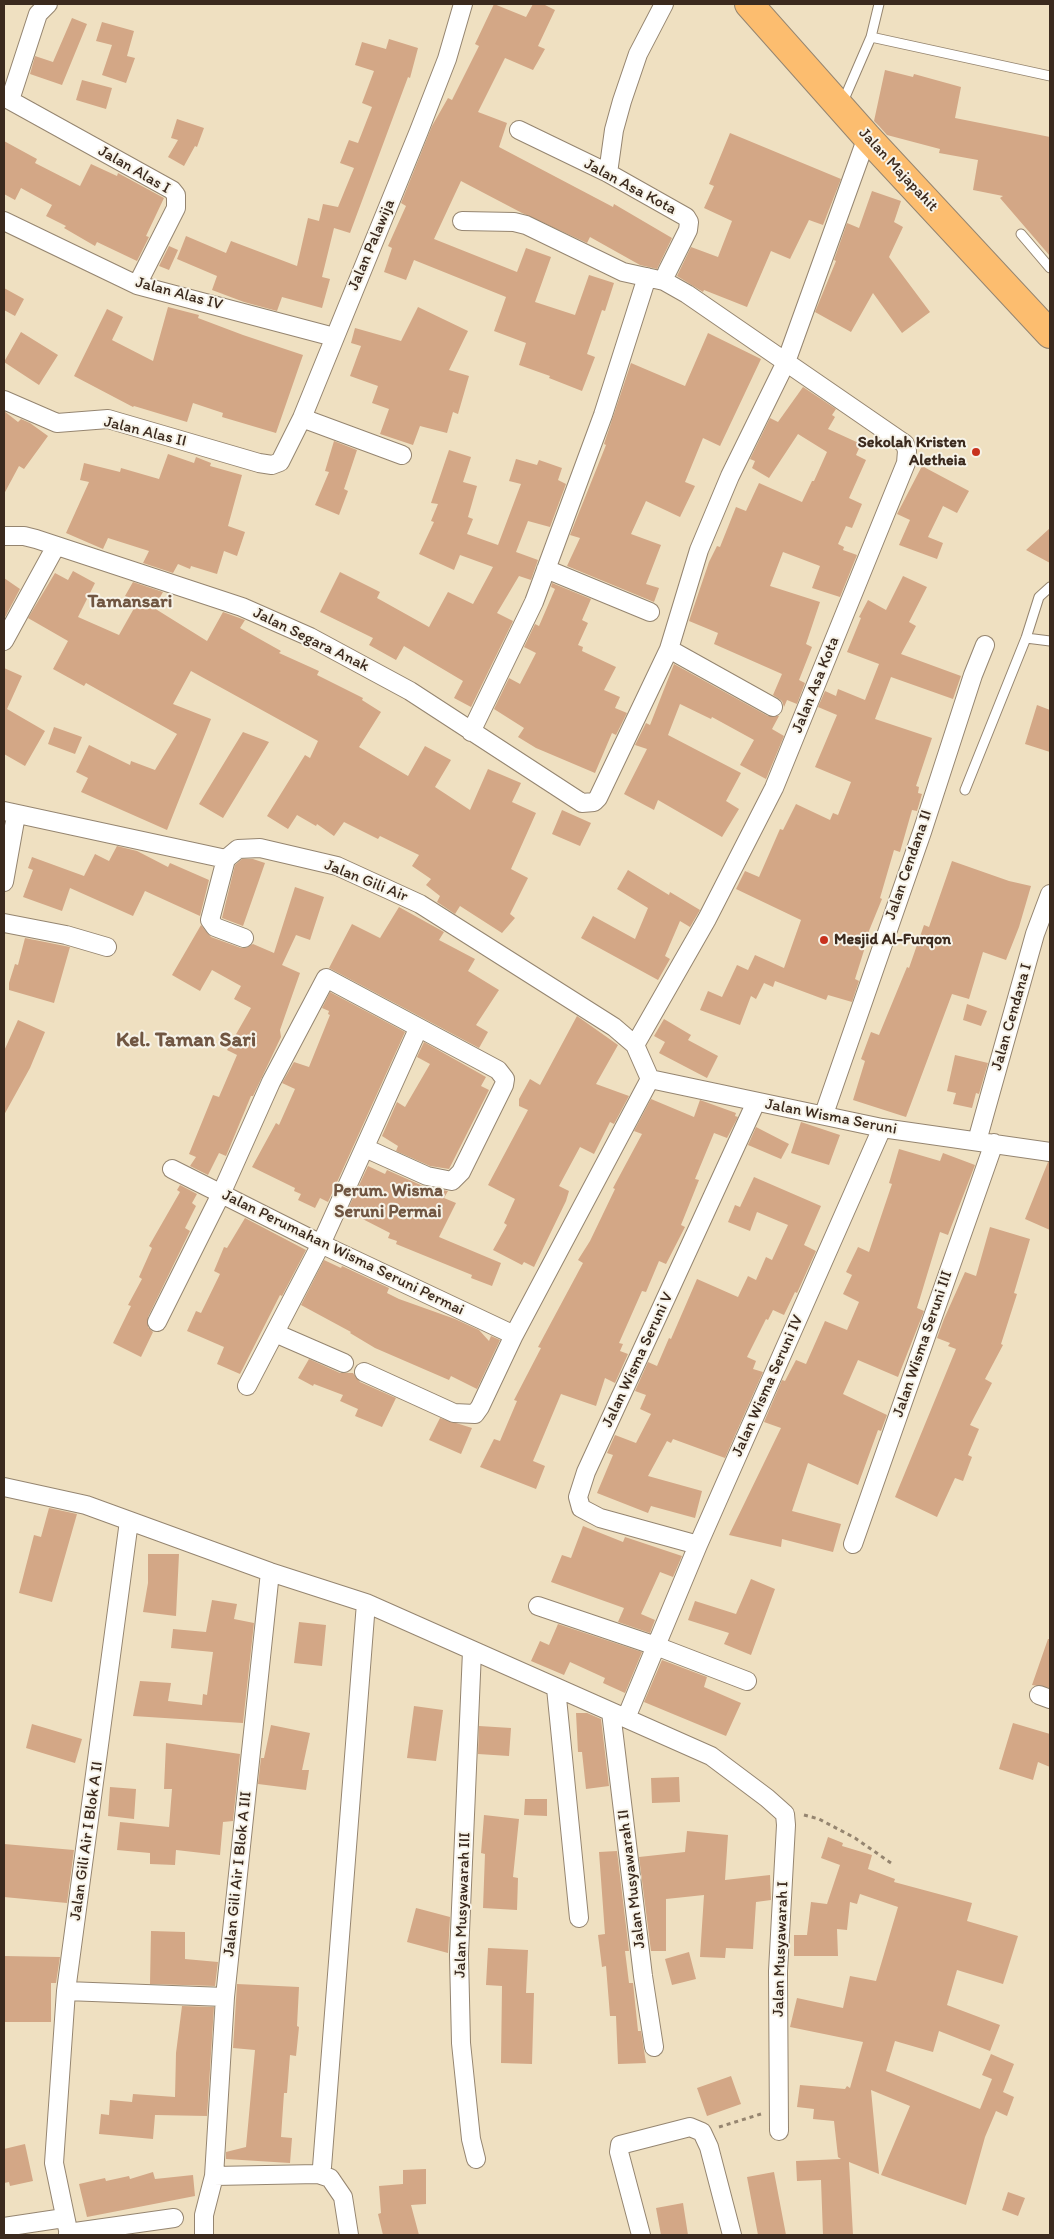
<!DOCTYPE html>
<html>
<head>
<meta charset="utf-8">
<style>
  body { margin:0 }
  #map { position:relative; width:1054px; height:2239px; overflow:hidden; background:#efe0c1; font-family:Itim,sans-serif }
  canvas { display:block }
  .frame { position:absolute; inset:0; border:5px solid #3b2a1e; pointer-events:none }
</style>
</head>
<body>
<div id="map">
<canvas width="1054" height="2239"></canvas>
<div class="frame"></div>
</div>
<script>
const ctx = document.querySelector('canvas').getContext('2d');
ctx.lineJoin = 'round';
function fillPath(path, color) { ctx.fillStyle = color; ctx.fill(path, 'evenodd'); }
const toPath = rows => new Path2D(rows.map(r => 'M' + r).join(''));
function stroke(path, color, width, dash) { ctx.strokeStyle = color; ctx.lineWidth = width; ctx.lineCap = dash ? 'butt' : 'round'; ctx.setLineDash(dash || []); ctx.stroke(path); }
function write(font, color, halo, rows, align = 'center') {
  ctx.font = font + ' Itim,sans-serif'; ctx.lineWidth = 4; ctx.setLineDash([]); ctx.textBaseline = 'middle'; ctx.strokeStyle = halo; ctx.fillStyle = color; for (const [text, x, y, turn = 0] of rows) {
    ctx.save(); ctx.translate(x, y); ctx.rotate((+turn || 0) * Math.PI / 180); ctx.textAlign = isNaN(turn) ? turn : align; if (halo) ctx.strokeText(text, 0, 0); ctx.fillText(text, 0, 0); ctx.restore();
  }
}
fillPath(toPath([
  [494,4,526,17,533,4,543,4,555,10,538,46,545,49,533,70,505,58,478,112,507,123,499,147,613,207,614,204,672,238,657,269,640,265,590,237,587,243,522,213,461,181,434,239,517,272,526,248,551,257,535,302,575,315,589,275,614,283,605,311,602,310,587,354,595,357,582,391,549,378,550,376,519,365,526,343,494,331,506,297,414,260,406,280,384,272,392,248,388,246,406,206,401,203,432,126,448,98,452,100,479,46,475,44],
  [72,18,87,24,62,85,30,74,35,56,53,62],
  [102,22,134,31,127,56,135,58,126,83,102,75,112,45,96,41],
  [389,39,418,48,410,78,408,77,350,233,334,228,322,277,330,279,322,308,282,297,277,311,244,302,212,290,217,276,177,259,186,236,226,253,231,241,297,266,308,218,319,221,323,204,338,207,354,168,340,163,349,140,358,143,372,107,362,103,374,71,355,65,362,42,386,49],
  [885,70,913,77,914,74,961,87,955,118,1050,137,1050,256,1000,198,1003,196,973,190,978,160,939,153,940,149,887,135,879,126,874,121],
  [82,80,112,88,106,109,76,100],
  [177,119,204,128,197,147,195,146,184,166,168,157,178,140,171,138],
  [730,133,841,179,823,225,809,220,790,259,771,251,747,307,704,290,703,292,677,276,691,247,718,257,732,221,704,208,714,186,709,184],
  [4,141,37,159,35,163,80,186,91,164,117,176,118,173,164,198,146,236,149,237,137,261,97,242,95,246,64,228,66,226,46,216,52,205,21,188,15,200,4,194],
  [872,191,901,201,894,222,903,227,889,257,930,312,902,333,873,293,851,332,815,312,836,261,834,260,847,223,859,228],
  [169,246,178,250,169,270,159,266],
  [4,288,24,299,15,316,4,310],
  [168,307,199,315,198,318,243,335,303,355,276,433,222,417,223,413,193,403,187,422,134,406,133,407,74,376,107,309,123,317,112,340,153,361],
  [418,307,468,331,449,370,469,376,458,414,453,412,447,433,420,426,413,445,380,434,389,409,372,403,378,386,350,376,361,346,351,343,355,328,401,341],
  [21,332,58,355,39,385,4,362],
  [708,333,761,359,720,446,703,438,685,482,695,486,680,517,646,501,631,534,661,545,646,584,659,588,654,602,567,566,580,538,570,535,606,445,604,444,631,363,685,386],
  [803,387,836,409,832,415,835,417,828,429,861,444,856,455,866,460,849,498,862,504,852,528,846,526,838,544,844,547,843,550,857,555,840,597,812,588,820,566,783,552,770,586,820,602,806,644,812,647,799,680,805,683,797,704,787,700,784,707,782,701,773,695,782,674,714,644,718,633,689,621,709,562,717,546,720,547,736,507,746,511,759,483,802,502,812,481,814,481,827,452,798,434,769,478,752,468,755,461,750,459,770,418,778,422],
  [4,411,18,422,21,419,30,423,48,436,24,469,19,466,4,494],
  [334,441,357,450,344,489,348,491,339,515,315,505,329,472,325,471],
  [449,450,471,457,463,482,477,486,468,517,473,519,467,534,498,545,521,484,509,481,516,459,537,465,539,460,562,468,558,480,566,484,550,527,528,521,516,552,538,560,531,580,519,576,497,613,513,621,471,707,454,698,463,681,404,646,396,660,369,645,373,638,320,612,340,572,380,592,377,598,429,627,448,592,473,604,493,567,460,555,454,570,419,554,434,522,431,521,438,504,431,503],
  [168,454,194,463,196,457,211,463,210,466,242,475,228,526,245,532,237,556,224,551,217,574,191,566,190,569,178,564,173,573,143,563,149,551,108,538,103,549,66,533,89,482,80,480,84,463,120,472,121,468,159,479],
  [922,466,969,491,957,513,943,506,928,537,943,543,937,559,899,545,910,520,897,514],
  [1050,528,1050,563,1026,550],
  [73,571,95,583,78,617,119,635,137,603,125,596,133,582,163,592,154,608,207,641,223,612,245,620,240,628,281,651,279,653,319,671,317,675,363,698,362,700,381,712,359,747,408,776,425,746,451,760,435,787,470,810,488,769,521,783,512,802,536,813,511,869,528,878,510,914,515,918,502,933,460,906,455,914,437,902,440,896,426,885,431,879,412,866,419,855,380,836,378,839,344,822,334,836,317,824,316,826,297,815,288,829,267,816,305,755,310,758,318,741,191,671,173,704,211,719,167,830,81,792,88,778,76,772,89,745,130,765,131,761,155,770,177,734,86,683,84,686,53,669,68,641,28,618,55,573,68,580],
  [903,576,927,587,909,622,916,626,901,654,961,676,953,699,891,677,875,719,932,738,916,786,919,787,918,793,922,794,917,811,912,810,900,852,894,850,880,898,882,899,864,943,866,944,855,979,859,981,852,1002,828,995,826,1000,775,981,773,987,764,983,756,999,751,996,740,1025,700,1010,708,991,722,997,737,965,748,970,755,955,784,968,801,920,736,889,745,871,759,877,780,829,783,830,796,804,830,820,833,813,838,815,851,782,815,767,837,715,818,707,825,691,836,696,838,689,865,700,879,664,847,652,861,618,859,617,868,600,886,610],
  [4,578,20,589,4,619],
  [552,583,591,599,582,620,588,623,578,645,583,647,582,651,616,667,604,690,620,697,615,708,627,713,616,735,612,733,595,773,536,748,518,737,524,728,494,709,509,678,520,684,536,653,524,647,535,624,539,626,555,589,551,587],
  [674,664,768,716,779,716,772,729,784,736,766,779,740,765,754,740,712,717,711,719,680,704,668,735,741,773,726,801,739,809,722,837,658,800,654,810,624,794,647,749,635,745,646,723,650,725],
  [4,668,22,676,7,709,45,731,25,766,4,754],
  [1037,705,1050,710,1050,752,1025,744],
  [54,727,82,737,75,754,48,744],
  [243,732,269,742,223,818,199,804],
  [562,810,591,823,580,846,552,834],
  [117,846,137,851,168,867,170,863,209,880,200,916,145,891,133,916,70,888,62,911,23,897,33,870,28,868,32,857,84,876,95,854,109,861],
  [242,859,253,859,265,863,243,926,222,918,235,865],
  [952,861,1009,881,1031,886,1019,927,1006,960,983,952,969,999,952,994,906,1117,853,1100,865,1061,861,1059,871,1032,879,1035,907,967,909,968,924,925,929,927],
  [628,870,669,895,670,892,700,910,690,927,680,921,665,956,670,959,658,980,581,938,593,916,635,939,648,908,617,889],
  [295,887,324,897,310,940,296,935,282,965,300,973,280,1030,281,1037,253,1096,251,1096,226,1156,219,1153,208,1175,190,1166,196,1157,189,1154,213,1095,219,1097,237,1055,227,1050,251,1008,234,999,241,986,212,970,200,991,172,975,201,925,211,937,241,948,246,948,253,944,274,953],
  [399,907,444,932,439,940,475,959,468,971,499,990,476,1025,488,1032,479,1048,329,968,352,924,380,938],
  [25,938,70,947,54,1003,9,990,9,983,15,964,18,965],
  [330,992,405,1032,328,1202,320,1198,315,1208,298,1200,301,1194,294,1191,295,1188,252,1167,276,1123,279,1125,295,1089,282,1083,294,1062,309,1067,330,1015,328,1014,329,1011,322,1008],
  [967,1004,987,1011,981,1026,963,1020],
  [577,1016,618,1045,596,1084,629,1096,614,1124,610,1122,594,1154,580,1147,559,1186,569,1191,566,1201,534,1267,524,1262,522,1265,493,1250,507,1225,504,1223,515,1199,488,1185,528,1110,519,1106,519,1099,530,1079,540,1085],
  [664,1019,691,1035,688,1040,718,1056,707,1078,659,1053,665,1042,654,1036],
  [18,1020,45,1032,30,1068,4,1115,4,1051],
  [424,1042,486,1077,481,1086,489,1090,449,1169,430,1166,396,1151,398,1146,382,1136,397,1102,405,1107,430,1064,417,1057],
  [955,1055,988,1063,979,1094,976,1093,972,1108,953,1104,956,1093,947,1091],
  [651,1099,694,1117,700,1100,736,1113,735,1116,738,1117,727,1138,714,1133,695,1179,699,1180,681,1225,685,1227,666,1264,659,1261,646,1292,642,1291,619,1343,623,1344,620,1351,628,1354,615,1383,605,1378,596,1406,561,1394,533,1461,545,1466,536,1489,480,1467,494,1439,500,1441,517,1401,514,1400,541,1348,538,1347,583,1263,578,1260,590,1241,615,1189,613,1188,642,1134,634,1131],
  [801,1122,840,1135,829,1165,791,1153],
  [756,1127,789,1144,781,1159,748,1145],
  [899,1149,940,1161,943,1153,975,1165,948,1235,940,1232,917,1308,924,1311,898,1377,858,1360,843,1394,887,1415,881,1431,878,1430,858,1485,808,1463,792,1511,841,1524,833,1552,782,1539,781,1547,729,1535,781,1428,764,1422,782,1380,785,1381,796,1360,806,1364,825,1321,847,1330,859,1302,843,1294,852,1275,846,1272,858,1247,869,1252,892,1184,889,1183],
  [1048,1162,1050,1162,1050,1230,1025,1219],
  [368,1166,385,1174,387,1170,423,1186,448,1191,444,1198,456,1203,439,1237,501,1263,492,1286,471,1278,472,1275,396,1244,397,1241,388,1238,390,1233,347,1211],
  [754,1177,821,1206,804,1245,816,1251,797,1293,795,1292,784,1315,773,1310,768,1320,766,1319,747,1357,756,1361,753,1369,763,1372,725,1458,673,1439,671,1443,667,1441,648,1476,702,1491,695,1518,651,1506,648,1513,597,1493,613,1455,607,1453,615,1435,636,1443,651,1414,640,1409,646,1395,635,1391,648,1362,657,1366,669,1338,671,1339,697,1279,738,1297,748,1276,756,1280,766,1257,772,1260,788,1225,757,1212,750,1231,728,1222,735,1205,740,1207],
  [180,1185,197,1194,192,1203,196,1206,185,1228,190,1231,148,1317,148,1327,153,1332,141,1357,113,1343,131,1306,128,1305,142,1279,139,1277,152,1248,149,1246,180,1192,177,1190],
  [245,1218,306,1250,282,1296,280,1295,240,1374,217,1364,224,1347,187,1331,196,1311,201,1313,220,1274,214,1271,224,1247,227,1248],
  [990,1227,1030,1239,1014,1293,1017,1294,1001,1344,1003,1345,985,1379,992,1383,970,1425,979,1429,968,1455,972,1457,963,1481,955,1478,937,1517,895,1497,956,1349,948,1346,950,1343,937,1338,944,1319,965,1272,976,1276],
  [324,1260,341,1268,342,1266,389,1288,387,1293,399,1299,455,1319,479,1330,489,1341,491,1336,500,1340,477,1389,451,1376,449,1380,375,1348,350,1333,351,1332,301,1305],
  [309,1359,340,1373,353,1373,360,1382,396,1398,382,1427,355,1416,358,1409,340,1401,343,1395,314,1384,313,1386,298,1378],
  [440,1418,472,1428,461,1454,429,1440],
  [49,1508,77,1514,52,1602,19,1593,34,1535,41,1537],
  [583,1526,623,1542,625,1537,682,1556,673,1577,660,1572,641,1614,655,1620,650,1633,618,1622,624,1608,551,1582,562,1555,571,1558],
  [148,1554,179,1554,176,1616,143,1612,148,1583],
  [751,1579,775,1589,751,1655,724,1644,729,1633,688,1620,695,1601,736,1614],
  [212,1600,237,1604,234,1619,254,1623,243,1723,133,1716,140,1681,171,1683,168,1701,202,1705,203,1694,207,1695,213,1652,171,1648,173,1629,206,1632],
  [299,1622,326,1625,322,1666,294,1663],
  [558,1624,642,1652,625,1693,603,1683,605,1678,570,1662,564,1675,531,1661,540,1641,549,1645],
  [1048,1639,1050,1639,1050,1688,1032,1685],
  [662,1660,707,1677,704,1687,741,1703,726,1736,644,1702],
  [414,1706,443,1710,436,1761,407,1758],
  [576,1713,587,1713,601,1719,609,1786,586,1789,582,1752,578,1752],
  [1013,1723,1050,1734,1050,1767,1038,1762,1033,1780,999,1769],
  [32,1724,82,1739,75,1763,26,1748],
  [271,1725,310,1733,302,1770,309,1770,306,1790,258,1784,261,1758,264,1758],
  [479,1726,511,1728,509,1756,478,1754],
  [166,1743,240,1754,233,1821,223,1822,220,1855,176,1850,175,1865,150,1864,150,1853,117,1850,120,1822,169,1827,172,1789,164,1789],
  [679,1777,680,1802,652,1803,651,1778],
  [110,1787,136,1789,134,1819,108,1816],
  [525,1799,547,1799,547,1816,524,1815],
  [484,1815,519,1819,513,1877,518,1878,517,1910,483,1908,485,1854,481,1853],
  [687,1831,728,1835,725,1880,770,1875,771,1900,756,1902,753,1949,726,1948,725,1958,700,1957,704,1895,666,1899,666,1951,651,1951,639,1857,685,1852],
  [828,1837,843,1843,842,1846,872,1855,868,1869,895,1879,894,1882,972,1903,967,1921,1018,1936,1003,1984,957,1970,947,2005,1000,2025,990,2051,939,2031,933,2052,895,2041,886,2071,980,2109,992,2079,982,2075,991,2054,1014,2064,1003,2092,1014,2097,1007,2116,996,2111,985,2137,966,2205,881,2175,910,2106,871,2090,879,2174,849,2162,853,2235,823,2235,821,2180,797,2181,796,2161,841,2159,838,2157,834,2121,813,2119,814,2109,797,2107,800,2085,845,2089,847,2086,850,2088,863,2042,790,2027,797,1998,843,2008,850,1976,876,1981,898,1907,860,1894,857,1904,850,1902,847,1930,837,1929,838,1956,794,1956,794,1935,807,1935,811,1902,827,1904,840,1865,821,1858],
  [4,1844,74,1850,67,1903,4,1897],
  [617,1851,629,1951,625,1951,629,1983,633,1983,638,2031,641,2031,646,2063,618,2064,616,2016,610,2016,606,1966,602,1967,598,1935,605,1934,599,1852],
  [416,1908,450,1917,448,1953,407,1942],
  [151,1931,185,1932,185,1959,218,1962,215,1986,150,1984],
  [488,1948,528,1950,526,1993,534,1993,532,2064,501,2063,502,1986,486,1985],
  [689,1952,696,1979,672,1985,665,1959],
  [4,1956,60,1957,56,1983,51,1983,51,2022,5,2022],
  [237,1984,299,1987,297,2026,299,2027,296,2056,290,2055,287,2093,284,2093,281,2137,292,2138,290,2163,226,2159,226,2152,246,2147,255,2050,233,2048],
  [182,2006,214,2007,207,2116,155,2115,153,2139,99,2134,101,2114,109,2115,110,2100,132,2102,133,2094,175,2097,176,2053],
  [731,2076,741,2104,707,2116,697,2088],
  [25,2144,33,2181,10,2186,9,2182,4,2183,4,2149],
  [426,2169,426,2204,411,2205,419,2235,383,2235,378,2214,381,2213,379,2186,403,2184,403,2170],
  [153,2172,155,2179,193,2175,195,2196,87,2217,79,2184,105,2178,106,2181,129,2176,130,2179],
  [774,2172,786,2235,758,2235,747,2177],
  [1008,2192,1025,2198,1018,2216,1002,2210],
  [683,2203,688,2235,661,2235,656,2208]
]), '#d3a786');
const service = toPath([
  [871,37,1050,76],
  [842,104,871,37,879,4],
  [1021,234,1050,268],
  [1026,638,1050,641],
  [965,790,1026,638,1039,597,1050,587]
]);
const minor = toPath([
  [4,97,172,190,176,195,176,208,137,285],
  [10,100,38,14,48,4],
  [519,130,608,173,686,217,689,222,688,230,667,272],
  [608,173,614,130,622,101,638,54,664,4],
  [4,221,137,285,334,337],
  [462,221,514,222,526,225,623,272,664,281,687,294,905,444,907,451,906,463,774,788,707,919,635,1045],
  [4,400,57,423,108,419,259,463,272,465,280,462,302,418,419,131,447,59,463,4],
  [302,418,402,455],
  [4,536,24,536,36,539,242,607,310,637,410,691,582,803,594,802,598,798,669,649,699,550,730,476,786,362,867,137],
  [546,569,650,612],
  [4,641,56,546],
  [669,649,773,707],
  [471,732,534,602,603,415,647,277],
  [4,811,226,859,238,849,260,848,337,866,420,904,614,1027,635,1045,650,1079,882,1128,1050,1152],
  [226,859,210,920,215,927,244,938],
  [4,882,16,815],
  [4,923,66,935,107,947],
  [824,1114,922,832,973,675,985,645],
  [977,1141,1035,934,1050,894],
  [172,1169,321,1244,514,1335],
  [157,1322,221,1194,271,1082,326,978,498,1070,505,1079,504,1085,461,1172,452,1181,427,1176,365,1148],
  [275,1333,344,1363],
  [364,1372,454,1413,475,1414,480,1407,514,1335,650,1079],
  [247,1386,321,1244,418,1029],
  [4,1487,86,1505,270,1572,366,1603,711,1756,767,1798,785,1814,786,1825,778,1971,779,2131],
  [853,1544,994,1143],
  [698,1545,600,1518,581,1508,578,1497,586,1472,756,1102],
  [538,1606,656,1646,747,1681],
  [472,1651,459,1955,461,2043,471,2139,476,2159],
  [556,1688,579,1918],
  [1039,1695,1050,1699],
  [611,1712,643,1976,654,2047],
  [626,1718,698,1545,882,1128],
  [66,1991,225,1997],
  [322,2167,366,1603],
  [214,2176,318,2174,330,2178,343,2197,349,2235],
  [4,2227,64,2218],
  [68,2233,174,2218],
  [69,2235,54,2163,66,1991,129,1521],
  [204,2235,204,2215,214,2176,225,1997,270,1572],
  [641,2235,619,2152,620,2145,690,2127,702,2132,709,2147,732,2235]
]);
const primary = toPath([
  [749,4,867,137,1050,334]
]);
stroke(service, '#958570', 11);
stroke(minor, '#958570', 20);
stroke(primary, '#958570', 30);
stroke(toPath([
  [804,1815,819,1819,855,1838,891,1863],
  [719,2127,761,2114]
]), '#958570', 3, [4, 4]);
stroke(service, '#fff', 9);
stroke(minor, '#fff', 18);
stroke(primary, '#fcbd6f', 28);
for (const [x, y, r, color] of [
  [976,452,5,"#c8321e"],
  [824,940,5,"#c8321e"]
]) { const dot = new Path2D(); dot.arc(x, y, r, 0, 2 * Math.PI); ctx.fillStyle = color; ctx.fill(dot); stroke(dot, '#f7f3e8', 2); }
write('16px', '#3b2a1e', '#f7f3e8', [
  ["Jalan Alas I",134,170,30],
  ["Jalan Majapahit",898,170,47],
  ["Jalan Asa Kota",630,187,28],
  ["Jalan Palawija",372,245,-67],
  ["Jalan Alas IV",179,294,15],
  ["Jalan Alas II",145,432,14],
  ["Jalan Segara Anak",311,640,26],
  ["Jalan Asa Kota",816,685,-68],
  ["Jalan Cendana II",909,865,-71],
  ["Jalan Gili Air",366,881,22],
  ["Jalan Cendana I",1012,1017,-74],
  ["Jalan Wisma Seruni",831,1117,11],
  ["Jalan Perumahan Wisma Seruni Permai",343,1253,26],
  ["Jalan Wisma Seruni III",923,1344,-71],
  ["Jalan Wisma Seruni V",638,1360,-65],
  ["Jalan Wisma Seruni IV",768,1386,-66],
  ["Jalan Gili Air I Blok A II",87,1841,-82],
  ["Jalan Gili Air I Blok A III",238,1874,-84],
  ["Jalan Musyawarah II",632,1879,-97],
  ["Jalan Musyawarah III",463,1905,-88],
  ["Jalan Musyawarah I",781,1949,-88]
]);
write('bold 16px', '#3b2a1e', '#f7f3e8', [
  ["Sekolah Kristen",966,443],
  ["Aletheia",966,461],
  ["Mesjid Al-Furqon",834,940,"left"]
], 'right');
write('bold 18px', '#705642', '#f7f3e8', [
  ["Perum. Wisma",388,1191],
  ["Seruni Permai",388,1212]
]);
write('bold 19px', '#705642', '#f7f3e8', [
  ["Tamansari",130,602]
]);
write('bold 21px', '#705642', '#f7f3e8', [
  ["Kel. Taman Sari",186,1041]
]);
</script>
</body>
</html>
